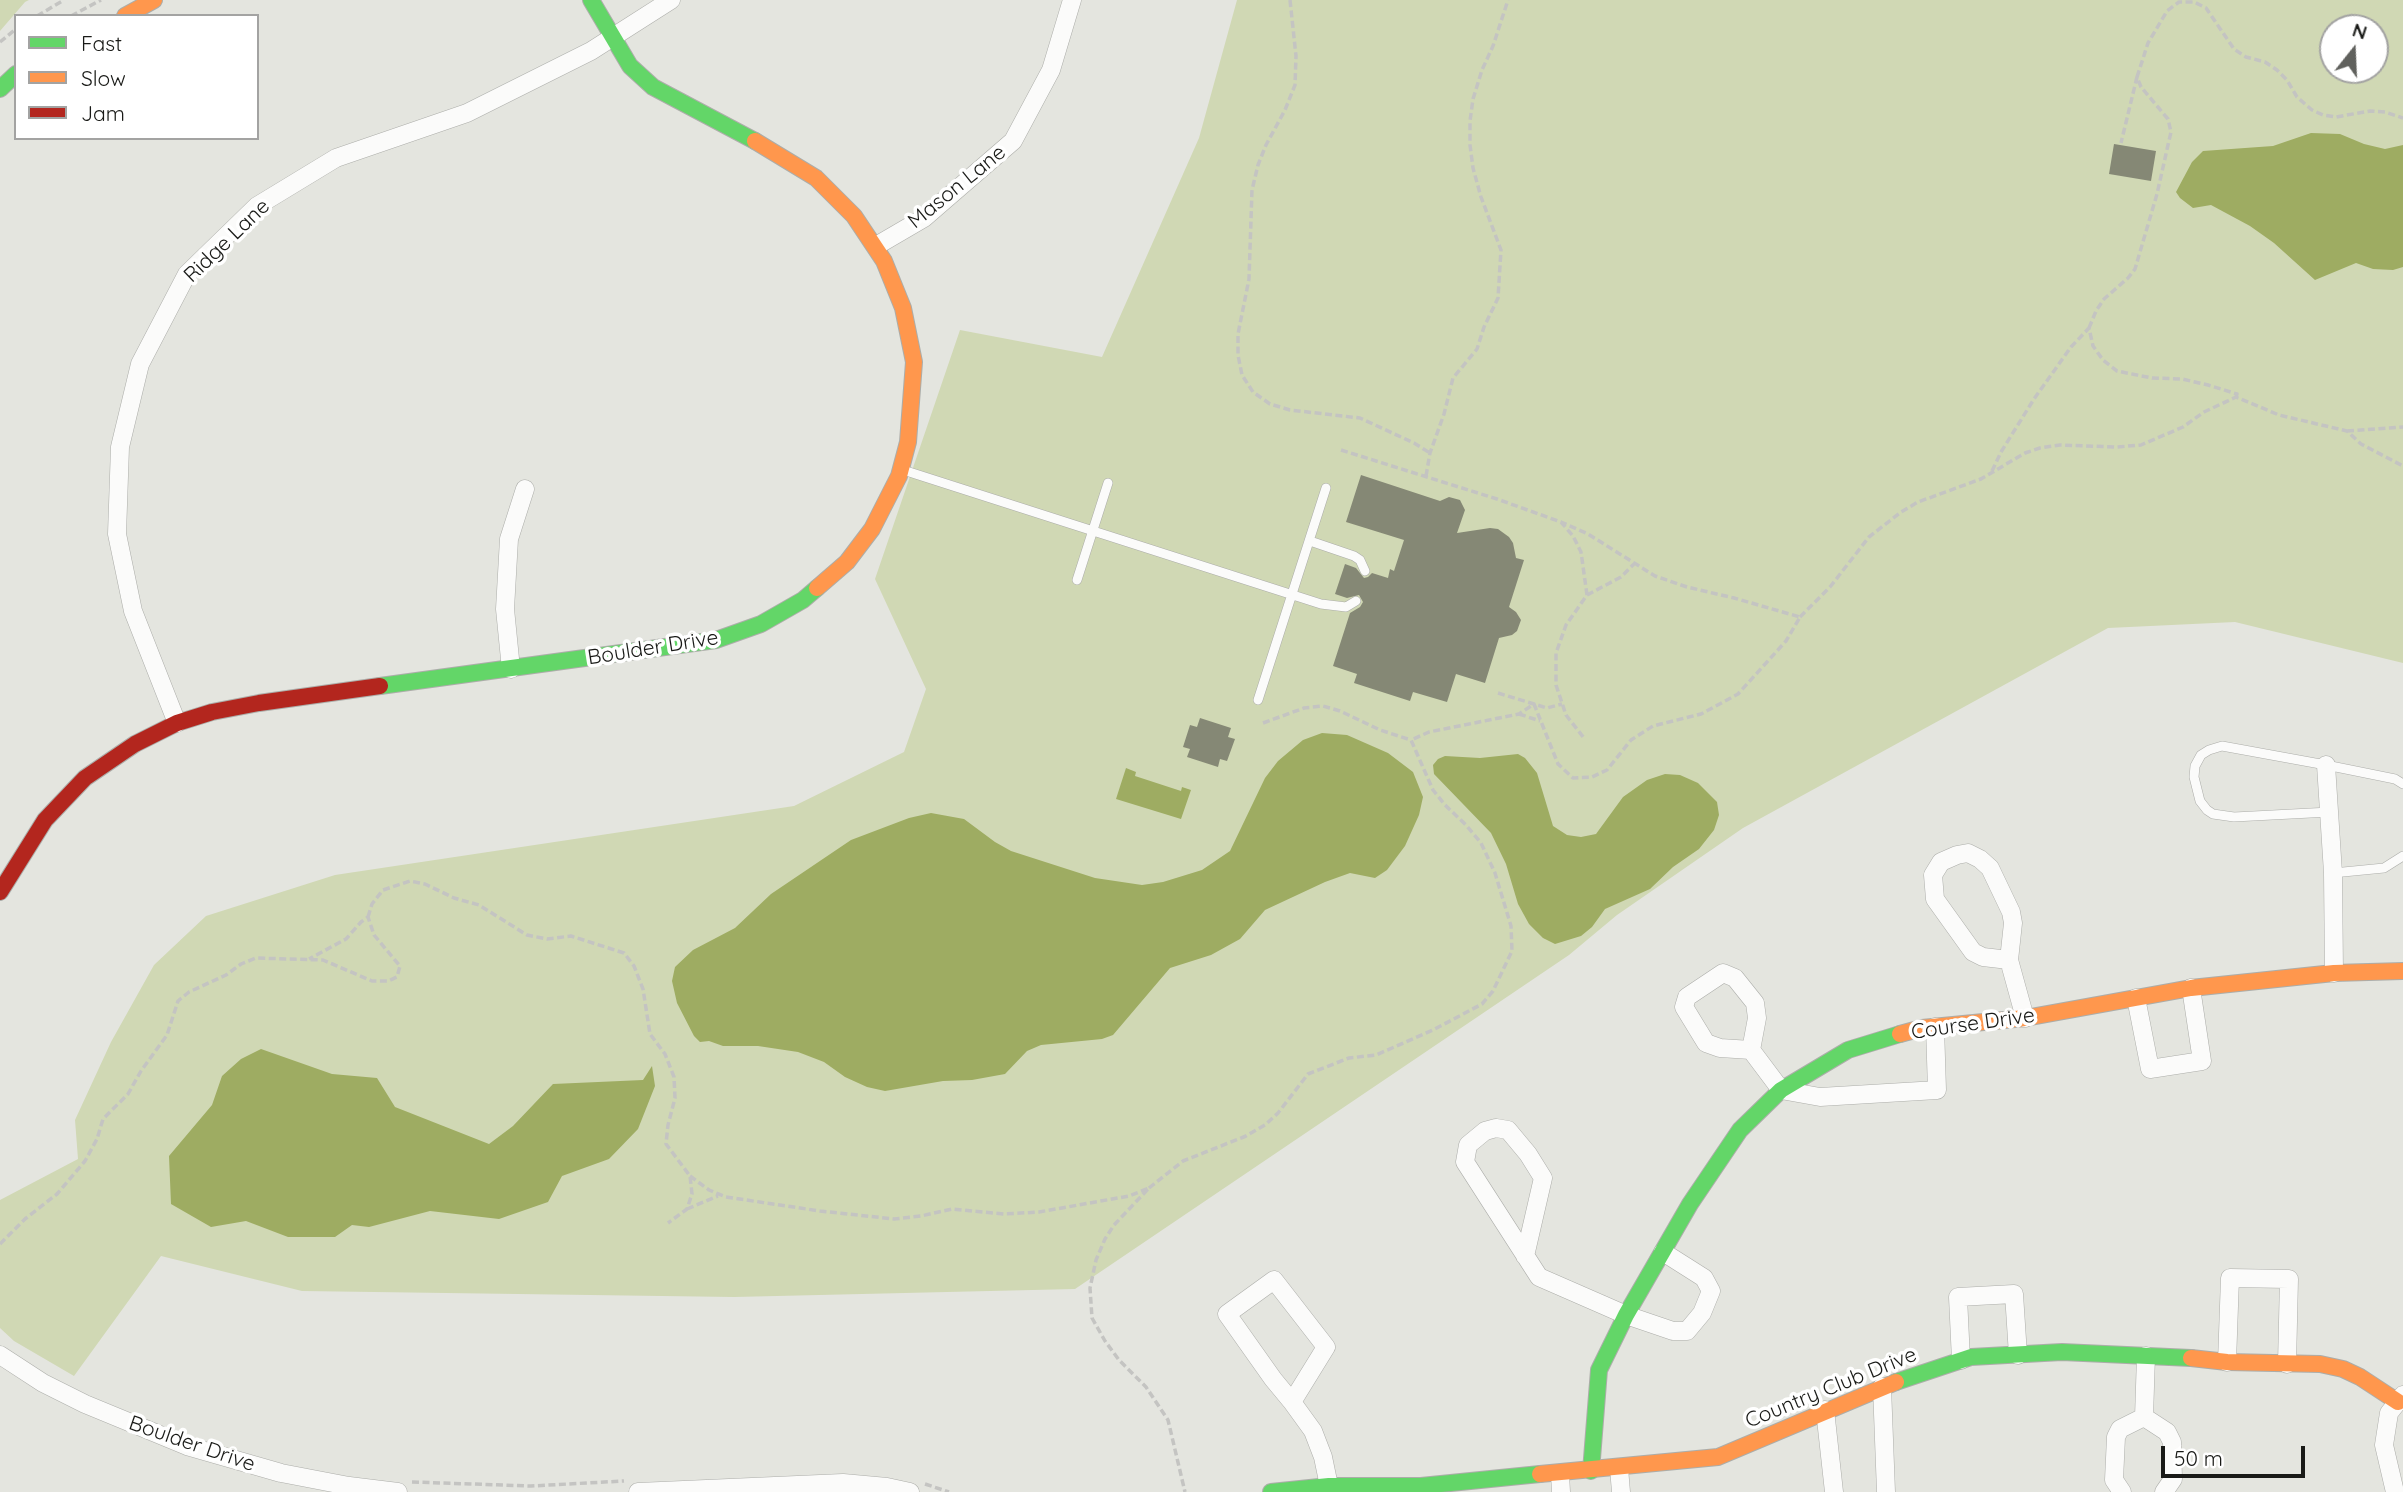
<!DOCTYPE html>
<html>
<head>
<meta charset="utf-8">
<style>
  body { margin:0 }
  #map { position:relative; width:2403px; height:1492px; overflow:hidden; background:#e4e5df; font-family:Quicksand,sans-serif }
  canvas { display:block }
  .legend { position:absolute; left:14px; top:14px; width:245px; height:126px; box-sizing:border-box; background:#fff; border:2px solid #a3a3a2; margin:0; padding:9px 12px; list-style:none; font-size:21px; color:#191a17 }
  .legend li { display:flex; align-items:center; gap:14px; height:35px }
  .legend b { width:35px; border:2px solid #a3a3a2 }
  .north { position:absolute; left:2319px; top:14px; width:70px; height:70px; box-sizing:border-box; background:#fff; border:2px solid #a3a3a2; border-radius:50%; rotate:18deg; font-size:19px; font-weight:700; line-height:28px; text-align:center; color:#191a17 }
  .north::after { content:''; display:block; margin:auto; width:24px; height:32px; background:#60615d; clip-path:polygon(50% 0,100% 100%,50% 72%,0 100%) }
  .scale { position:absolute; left:2161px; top:1446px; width:144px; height:32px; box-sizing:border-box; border:4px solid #191a17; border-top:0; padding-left:9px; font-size:21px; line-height:24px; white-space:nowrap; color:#191a17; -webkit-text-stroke:5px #fff; paint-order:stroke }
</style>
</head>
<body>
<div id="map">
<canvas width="2403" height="1492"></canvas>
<ul class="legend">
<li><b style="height:9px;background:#63d668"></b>Fast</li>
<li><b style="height:9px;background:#ff974d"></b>Slow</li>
<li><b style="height:9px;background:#b3261e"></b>Jam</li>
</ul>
<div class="north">N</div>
<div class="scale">50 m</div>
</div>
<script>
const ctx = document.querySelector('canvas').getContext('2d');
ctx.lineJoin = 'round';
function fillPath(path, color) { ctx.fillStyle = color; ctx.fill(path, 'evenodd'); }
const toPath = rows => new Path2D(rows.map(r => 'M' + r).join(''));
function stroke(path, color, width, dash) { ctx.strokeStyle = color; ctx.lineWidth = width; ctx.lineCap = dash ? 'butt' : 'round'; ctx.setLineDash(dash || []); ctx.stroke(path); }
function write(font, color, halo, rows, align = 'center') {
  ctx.font = font + ' Quicksand,sans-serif'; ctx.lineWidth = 7; ctx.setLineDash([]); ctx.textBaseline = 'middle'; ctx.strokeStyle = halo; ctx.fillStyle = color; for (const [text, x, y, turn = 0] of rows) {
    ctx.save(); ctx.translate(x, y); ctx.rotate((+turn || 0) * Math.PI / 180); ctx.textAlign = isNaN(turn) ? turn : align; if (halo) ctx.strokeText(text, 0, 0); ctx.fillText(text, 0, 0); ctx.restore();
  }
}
fillPath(toPath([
  [0,0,29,0,25,2,0,31],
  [1237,0,2403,0,2403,663,2235,622,2108,628,1743,828,1617,915,1569,955,1075,1289,734,1297,302,1291,161,1256,74,1376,14,1341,0,1328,0,1200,78,1159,75,1120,111,1042,154,965,206,916,335,875,794,806,904,752,926,689,875,579,960,330,1102,357,1199,138],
  [2333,28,2375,28,2375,70,2333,70]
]), '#d0d8b4');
fillPath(toPath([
  [2311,133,2340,134,2364,144,2385,149,2403,145,2403,267,2393,270,2373,269,2356,263,2315,280,2274,243,2250,226,2211,205,2193,208,2180,198,2176,192,2192,162,2203,151,2273,146],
  [1322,733,1347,735,1388,753,1413,772,1423,797,1419,815,1405,846,1387,870,1375,878,1350,873,1325,882,1265,910,1240,939,1211,955,1170,968,1113,1035,1102,1039,1041,1045,1027,1051,1005,1074,972,1080,943,1081,885,1091,867,1087,845,1077,824,1062,798,1052,758,1046,723,1046,709,1041,700,1042,694,1036,677,1003,672,981,675,967,693,950,735,928,771,894,851,840,909,818,931,813,964,819,995,842,1011,851,1095,878,1142,885,1163,882,1202,870,1230,851,1265,778,1278,761,1303,740],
  [1518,754,1525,758,1537,773,1553,826,1567,835,1581,837,1596,834,1623,797,1647,780,1665,774,1680,775,1698,783,1717,802,1719,815,1714,830,1699,849,1673,867,1650,889,1605,909,1592,927,1581,936,1555,944,1543,938,1529,924,1518,904,1506,864,1491,833,1434,774,1433,765,1438,759,1445,756,1480,758],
  [1126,768,1136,772,1135,776,1181,791,1182,787,1191,790,1181,819,1116,799],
  [261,1049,332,1074,377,1078,395,1107,489,1144,513,1126,553,1084,643,1080,652,1066,655,1086,638,1129,609,1159,562,1176,548,1202,499,1219,430,1211,369,1227,352,1225,335,1237,288,1237,246,1221,211,1227,171,1204,169,1156,212,1105,222,1076,241,1059]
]), '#9eac62');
fillPath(toPath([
  [2114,144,2156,151,2151,181,2109,174],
  [1361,475,1440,501,1449,497,1460,500,1465,510,1457,533,1490,528,1498,529,1509,537,1513,543,1516,558,1524,560,1509,607,1516,612,1521,620,1517,631,1512,635,1499,638,1485,683,1456,674,1447,702,1413,692,1410,701,1354,683,1357,674,1333,666,1350,613,1360,607,1363,602,1359,595,1347,598,1335,594,1345,564,1356,568,1364,578,1368,577,1372,573,1388,578,1390,569,1394,571,1404,540,1346,522],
  [1200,718,1231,728,1228,737,1235,739,1227,761,1220,759,1218,767,1187,757,1190,749,1183,747,1190,725,1197,727]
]), '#858875');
const lane = toPath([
  [903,470,1321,604,1346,607,1356,601],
  [1310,541,1354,556,1360,560,1365,571],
  [1077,580,1108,483],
  [1258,700,1326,488],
  [2330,812,2234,817,2213,814,2207,810,2200,801,2194,777,2195,766,2201,755,2209,750,2222,746,2326,765,2395,779,2403,784],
  [2333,873,2384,868,2403,856]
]);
const street = toPath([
  [876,246,924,218,1013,141,1051,70,1072,0],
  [511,669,505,609,509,539,525,489],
  [177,723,133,611,117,534,120,447,140,364,187,274,257,206,336,158,467,113,591,51,671,0],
  [2326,765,2333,873,2334,973],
  [2009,960,2013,923,2011,912,1990,868,1980,859,1968,853,1957,855,1941,862,1933,875,1935,899,1973,952,1983,957,2009,960,2025,1018],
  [2136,998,2150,1069,2202,1061,2191,988],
  [1751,1050,1720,1048,1706,1043,1684,1007,1687,997,1723,973,1735,978,1755,1003,1757,1018,1751,1050,1781,1090,1820,1097,1937,1090,1935,1027],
  [1525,1256,1543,1178,1528,1154,1508,1130,1496,1128,1485,1131,1468,1145,1465,1162,1539,1277,1626,1315,1673,1331,1687,1331,1702,1313,1711,1291,1704,1278,1663,1252],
  [0,1355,43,1383,85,1404,187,1446,281,1473,349,1486,398,1492],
  [1961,1360,1958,1297,2014,1294,2018,1355],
  [2227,1362,2230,1278,2289,1279,2287,1364],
  [1882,1387,1886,1492],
  [1292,1402,1273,1379,1227,1314,1274,1280,1326,1347,1292,1402,1313,1431,1323,1457,1329,1486],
  [1825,1410,1834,1492],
  [2144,1417,2167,1432,2172,1442,2173,1479,2164,1492],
  [2144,1417,2146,1356],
  [1619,1468,1621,1492],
  [1560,1474,1561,1492],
  [638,1492,843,1483,887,1487,910,1492],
  [2122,1492,2114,1480,2116,1437,2120,1429,2144,1417],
  [2395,1492,2384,1445,2389,1413,2403,1395]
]);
const fast = toPath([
  [591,0,630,66,653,87,755,141],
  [0,89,16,74],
  [380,686,716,640,761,624,803,600,817,588],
  [1896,1382,1971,1357,2062,1352,2191,1358],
  [1591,1471,1599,1370,1626,1315,1690,1204,1740,1130,1781,1090,1848,1050,1900,1034],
  [1271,1492,1329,1486,1421,1486,1540,1474]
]);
const slow = toPath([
  [125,16,154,0],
  [755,141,816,178,854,216,884,261,903,308,914,362,908,442,899,476,872,529,847,562,817,588],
  [1900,1034,1922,1028,2025,1018,2191,988,2334,973,2403,971],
  [2191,1358,2227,1362,2320,1364,2343,1369,2360,1377,2398,1402],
  [1540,1474,1718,1457,1896,1382]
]);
const jam = toPath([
  [0,892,45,820,85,778,135,744,177,723,212,712,259,703,380,686]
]);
stroke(lane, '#acada9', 10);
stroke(street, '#acada9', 19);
stroke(fast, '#acada9', 18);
stroke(slow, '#acada9', 18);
stroke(jam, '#acada9', 18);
stroke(toPath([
  [1290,0,1296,56,1295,85,1285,110,1266,145,1258,165,1252,190,1249,279,1238,334,1238,355,1242,375,1253,392,1270,404,1290,410,1360,418,1414,443,1430,453],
  [37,16,64,0],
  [71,16,101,0],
  [0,42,16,29],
  [2137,77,2148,43,2167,11,2179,2,2194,2,2206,8,2234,49,2246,57,2265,62,2277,70,2287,80,2297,97,2312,110,2323,115,2336,117,2370,111,2385,112,2403,118],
  [2089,328,2096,311,2104,299,2128,278,2135,269,2157,194,2168,145,2171,132,2168,119,2141,87,2137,77,2121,143],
  [2347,431,2403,427],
  [1341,450,1497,499,1561,522,1573,536,1581,552,1587,595,1566,625,1556,653,1556,685,1566,715,1584,738],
  [1992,471,2001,452,2034,399,2071,347,2089,328,2093,346,2103,360,2117,371,2152,378,2182,379,2208,385,2237,394,2236,397],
  [1426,476,1430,453,1444,414,1453,378,1477,349,1484,327,1498,298,1501,250,1481,197,1473,168,1470,145,1470,121,1473,99,1482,70,1493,46,1508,0],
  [1587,595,1621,577,1634,564],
  [1800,617,1830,587,1869,537,1901,512,1918,502,1981,479,2025,453,2040,448,2060,445,2117,447,2141,445,2183,427,2204,412,2236,397,2279,415,2347,431,2361,444,2403,466],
  [1498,693,1547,708,1562,704],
  [1519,714,1540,721],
  [1263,723,1304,708,1323,706,1340,711,1380,730,1411,740],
  [368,917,372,904,383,890,410,881,425,884,454,898,479,905,527,935,547,939,571,936,624,953,634,966,643,989,650,1034,665,1054,674,1077,675,1098,668,1125,666,1144,690,1176,692,1194,687,1209,668,1223],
  [690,1176,709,1190,726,1197,820,1211,894,1219,921,1216,952,1209,1004,1214,1039,1212,1129,1196,1149,1188,1114,1225,1105,1239,1096,1260,1090,1288,1092,1318,1105,1341,1119,1360,1146,1387,1168,1420,1185,1492],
  [1149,1188,1183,1161,1246,1136,1265,1125,1278,1113,1308,1074,1349,1058,1376,1055,1433,1030,1482,1004,1493,991,1512,951,1511,926,1495,873,1481,843,1466,825,1445,805,1433,790,1411,740,1429,732,1519,714,1534,704,1558,764,1573,778,1592,777,1607,770,1631,740,1653,726,1701,714,1738,694,1786,641,1800,617,1734,598,1687,587,1655,576,1588,534,1561,522],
  [687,1209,718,1196],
  [0,1244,25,1219,57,1194,85,1161,97,1139,103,1119,128,1094,141,1071,167,1035,178,1001,189,992,226,975,241,964,256,958,323,960,372,981,388,981,397,977,400,966,374,935,368,917,361,922,346,939,309,959],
  [412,1482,531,1486,624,1481],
  [925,1484,949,1492]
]), '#c4c4c2', 3.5, [7, 3.5]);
stroke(lane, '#fbfbfa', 9);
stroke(street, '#fbfbfa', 18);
stroke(fast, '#63d668', 16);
stroke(slow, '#ff974d', 16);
stroke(jam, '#b3261e', 16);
write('21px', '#191a17', '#fff', [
  ["Mason Lane",957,187,-39],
  ["Ridge Lane",227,241,-44],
  ["Boulder Drive",653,648,-9],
  ["Course Drive",1973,1024,-8],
  ["Country Club Drive",1831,1388,-22],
  ["Boulder Drive",192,1444,19]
]);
</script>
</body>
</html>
